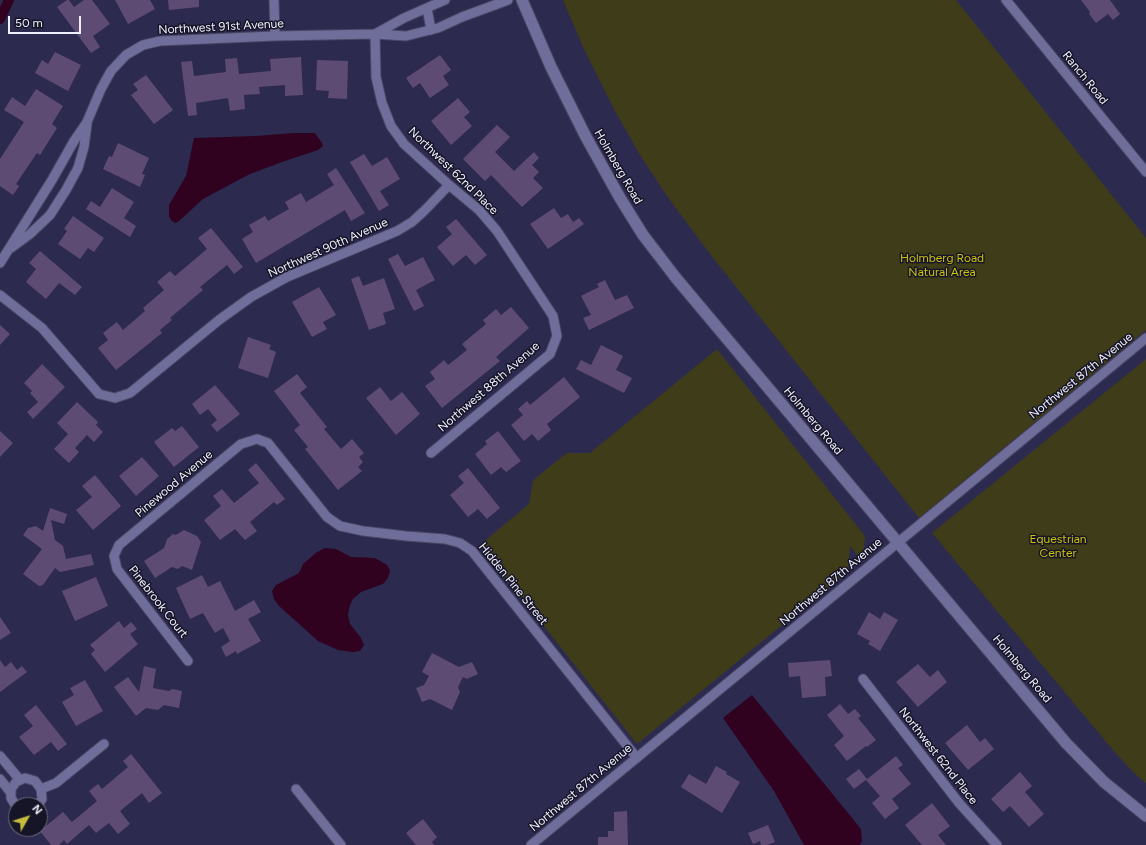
<!DOCTYPE html>
<html>
<head>
<meta charset="utf-8">
<style>
  body { margin:0 }
  #map { position:relative; width:1146px; height:845px; overflow:hidden; background:#2d2a50; font-family:Figtree,sans-serif }
  canvas { display:block }
  .north { position:absolute; left:8px; top:797px; width:40px; height:40px; box-sizing:border-box; background:#161527; border:1px solid #6d6c7d; border-radius:50%; rotate:51deg; font-size:11px; font-weight:700; line-height:16px; text-align:center; color:#efeffe }
  .north::after { content:''; display:block; margin:auto; width:14px; height:18px; background:#c5bc3d; clip-path:polygon(50% 0,100% 100%,50% 72%,0 100%) }
  .scale { position:absolute; left:8px; top:16px; width:73px; height:18px; box-sizing:border-box; border:2px solid #efeffe; border-top:0; padding-left:5px; font-size:12px; line-height:14px; white-space:nowrap; color:#efeffe; -webkit-text-stroke:3px #161527; paint-order:stroke }
</style>
</head>
<body>
<div id="map">
<canvas width="1146" height="845"></canvas>
<div class="north">N</div>
<div class="scale">50 m</div>
</div>
<script>
const ctx = document.querySelector('canvas').getContext('2d');
ctx.lineJoin = 'round';
function fillPath(path, color) { ctx.fillStyle = color; ctx.fill(path, 'evenodd'); }
const toPath = rows => new Path2D(rows.map(r => 'M' + r).join(''));
function stroke(path, color, width, dash) { ctx.strokeStyle = color; ctx.lineWidth = width; ctx.lineCap = dash ? 'butt' : 'round'; ctx.setLineDash(dash || []); ctx.stroke(path); }
function write(font, color, halo, rows, align = 'center') {
  ctx.font = font + ' Figtree,sans-serif'; ctx.lineWidth = 3; ctx.setLineDash([]); ctx.textBaseline = 'middle'; ctx.strokeStyle = halo; ctx.fillStyle = color; for (const [text, x, y, turn = 0] of rows) {
    ctx.save(); ctx.translate(x, y); ctx.rotate((+turn || 0) * Math.PI / 180); ctx.textAlign = isNaN(turn) ? turn : align; if (halo) ctx.strokeText(text, 0, 0); ctx.fillText(text, 0, 0); ctx.restore();
  }
}
fillPath(toPath([
  [563,0,956,0,1146,238,1146,330,919,518,710,254,669,199,640,155,615,111,584,49],
  [717,349,865,536,863,558,861,560,850,546,848,571,637,744,480,545,529,504,533,481,538,476,567,453,590,453],
  [1146,359,1146,783,1134,773,1112,749,932,533]
]), '#3f3c19');
fillPath(toPath([
  [293,133,315,133,322,143,323,146,318,150,282,162,250,174,231,184,203,199,179,221,175,223,172,221,169,217,169,205,186,176,194,138,256,136],
  [325,548,336,549,351,557,375,558,387,565,390,570,388,578,383,584,361,592,353,599,350,605,348,615,350,624,361,638,364,645,360,651,353,652,338,650,318,641,279,606,274,599,272,591,276,585,299,573,303,564,317,552],
  [752,695,861,829,862,841,860,845,804,845,774,791,723,718]
]), '#300220');
stroke(toPath([
  [0,19,9,0]
]), '#300220', 10);
fillPath(toPath([
  [67,0,69,0,74,7,84,0,92,0,110,24,93,36,100,47,91,53,57,7],
  [115,0,150,0,155,9,128,24],
  [168,0,199,0,199,7,169,10],
  [1081,0,1110,0,1120,14,1113,20,1108,14,1096,23,1089,14,1090,12],
  [55,52,81,65,68,91,35,73,42,60,48,64],
  [440,55,451,70,443,76,449,85,430,98,420,83,413,88,406,78],
  [301,57,303,95,285,96,285,85,259,87,260,94,244,95,245,109,230,111,228,98,196,103,197,115,188,116,181,62,192,61,194,76,226,72,225,59,237,58,239,74,271,71,270,59],
  [317,60,348,61,347,99,328,98,329,91,316,90],
  [146,75,173,110,154,124,131,95,138,90,133,84],
  [36,89,63,106,52,124,57,128,40,155,37,153,16,184,19,186,13,195,0,186,0,159,24,122,4,110,12,97,25,106],
  [458,98,470,112,464,117,472,126,451,145,431,121],
  [497,125,510,137,495,152,514,171,534,152,539,158,532,165,539,172,533,178,543,188,522,207,491,175,485,181,463,159],
  [118,143,149,158,142,174,145,175,140,187,103,169,109,156,112,157],
  [364,154,372,166,387,157,400,179,380,191,389,205,379,211,350,162],
  [336,168,365,213,351,221,345,210,256,263,242,239,253,232,249,225,265,216,268,221,289,209,285,202,301,193,306,202,334,185,327,174],
  [112,188,134,202,124,218,136,226,130,237,86,209,91,201,100,207],
  [554,208,561,218,568,214,573,222,579,218,584,224,548,249,530,224],
  [73,216,104,238,94,252,88,248,80,259,58,244,67,231,64,229],
  [456,219,487,255,475,265,466,255,453,266,437,247,452,234,446,227],
  [211,228,243,267,234,274,227,265,200,287,203,290,170,318,172,320,160,330,162,333,116,370,98,348,108,340,103,333,117,322,123,330,145,311,143,308,164,290,157,282,170,271,175,276,207,249,198,238],
  [40,251,82,287,75,295,59,283,46,299,26,282,36,269,29,263],
  [398,254,405,266,423,257,435,280,416,290,424,306,414,311,388,259],
  [359,276,363,286,384,278,395,309,383,313,386,324,369,330,351,279],
  [605,280,615,300,627,295,634,308,589,330,583,318,591,315,581,296,599,287,597,284],
  [319,287,336,315,323,322,327,329,312,337,292,302],
  [511,307,529,328,496,357,500,361,442,408,425,386,435,379,430,372,444,360,448,365,467,350,462,344,486,324,483,320,496,309,501,315],
  [0,325,10,334,0,345],
  [248,337,271,345,269,349,276,352,268,378,238,368],
  [601,345,623,356,616,370,632,378,624,393,576,369,581,360,591,365],
  [42,364,65,387,33,419,27,412,38,402,30,393,32,391,24,383],
  [297,374,307,387,300,393,327,427,324,429,341,449,352,439,364,453,359,457,363,462,358,467,362,471,338,490,305,449,308,447,294,430,300,425,274,391],
  [564,377,580,397,547,424,551,430,538,441,532,434,524,441,511,425,523,415,518,409,527,401,530,405],
  [215,385,240,414,217,432,211,425,217,420,208,409,200,415,192,404],
  [380,387,391,401,402,392,420,414,396,435,366,398],
  [77,402,98,422,96,425,103,432,94,442,87,435,75,448,79,452,69,463,54,449,68,434,57,423],
  [182,426,199,447,174,467,154,442,172,428,175,431],
  [0,431,13,443,0,457],
  [498,431,521,461,506,472,501,467,491,475,475,454,487,444,485,441],
  [142,457,159,476,136,496,119,476],
  [256,463,285,499,277,505,274,502,250,522,257,531,245,540,235,529,220,540,204,520,221,506,213,496,222,489,234,503,259,483,248,470],
  [468,468,500,508,487,519,478,509,468,517,450,495,464,483,458,476],
  [95,475,121,506,93,530,76,510,92,497,82,486],
  [50,508,67,514,64,524,51,520,55,540,63,546,66,559,91,554,94,565,60,572,55,568,43,585,39,586,23,574,42,549,23,535,28,528,36,526,43,531],
  [184,530,197,536,201,542,192,570,182,566,178,569,172,567,155,578,144,561,164,548,167,539,173,534,176,535],
  [202,575,208,587,220,581,235,611,254,600,261,612,248,619,261,641,237,654,236,651,226,657,221,647,230,641,223,628,215,633,203,613,190,619,176,588],
  [96,577,108,606,75,621,62,591],
  [869,612,880,619,884,612,898,620,880,651,868,644,870,641,857,634],
  [0,617,11,633,0,640],
  [119,621,124,628,131,622,137,629,130,634,138,644,105,672,91,654,95,650,90,645],
  [432,653,459,667,472,662,478,674,467,679,463,677,458,687,460,692,452,710,430,699,422,702,416,688,424,685,429,676,422,672],
  [0,660,5,667,11,662,17,670,22,666,27,672,0,692],
  [830,660,832,676,825,677,826,696,802,698,800,676,789,677,788,663],
  [918,664,930,677,938,670,947,682,918,707,896,682],
  [144,666,156,669,153,688,169,691,172,689,182,691,179,708,164,705,158,710,146,708,136,716,114,687,128,677,139,692],
  [85,680,103,711,76,726,62,702,74,695,70,688],
  [840,704,848,714,855,709,861,716,858,718,876,740,867,747,866,746,847,761,834,745,844,736,827,715],
  [36,705,67,744,58,751,51,742,34,755,19,737,33,726,24,715],
  [967,725,980,742,985,738,994,749,968,770,945,743],
  [131,754,162,793,149,803,142,793,120,811,130,824,118,834,109,823,96,833,89,825,67,844,64,840,59,845,51,845,40,831,63,812,72,822,97,801,89,791,98,784,102,789,128,767,123,761],
  [896,756,903,765,898,768,911,784,892,799,899,808,885,819,872,803,880,796,866,780],
  [716,766,727,772,726,774,740,782,722,813,681,787,689,774,706,784],
  [859,769,867,779,854,789,846,779],
  [1020,772,1032,786,1025,792,1044,814,1029,827,1010,806,1003,812,991,799],
  [932,803,950,826,938,835,946,845,922,845,905,825],
  [627,811,628,845,598,845,598,837,608,837,608,831,614,831,614,812],
  [423,819,437,837,432,842,434,845,416,845,406,833],
  [768,825,775,842,767,845,761,845,760,841,753,844,748,833]
]), '#5e4b73');
const minor = toPath([
  [274,0,275,36],
  [1006,0,1146,172],
  [427,8,431,30],
  [375,34,376,77,382,103,391,126,404,144,449,185,479,210,497,231,553,316,557,336,550,354,431,453],
  [375,34,404,18,445,0],
  [11,248,30,234,50,215,66,190,78,168,84,147,87,124],
  [0,263,52,180,74,141,87,122,101,89,111,71,126,55,143,45,160,41,275,36,375,34,406,36,438,28,462,17,508,0],
  [0,295,42,328,99,394,115,398,130,393,219,320,251,297,287,277,397,231,412,222,425,210,449,185],
  [188,661,117,569,114,556,119,545,241,444,257,439,268,443,327,517,340,526,363,531,406,536,445,539,460,543,472,551,637,758],
  [863,679,959,803,997,845],
  [0,756,20,780],
  [0,779,11,793],
  [41,789,56,783,104,744],
  [296,789,341,845],
  [16,806,11,798,11,789,16,782,25,778,35,781,41,789,42,799,38,805],
  [531,845,1146,338]
]);
const tertiary = toPath([
  [522,0,551,67,586,137,620,198,643,235,676,278,1066,743,1104,782,1146,816]
]);
stroke(minor, '#4a4665', 11);
stroke(tertiary, '#4a4665', 13);
stroke(minor, '#6f6e9a', 9);
stroke(tertiary, '#6f6e9a', 11);
write('12px', '#efeffe', '#161527', [
  ["Northwest 91st Avenue",221,27,-3],
  ["Ranch Road",1085,78,51],
  ["Holmberg Road",618,167,60],
  ["Northwest 62nd Place",453,171,44],
  ["Northwest 90th Avenue",328,248,-24],
  ["Northwest 87th Avenue",1081,376,-39],
  ["Northwest 88th Avenue",489,387,-41],
  ["Holmberg Road",813,421,50],
  ["Pinewood Avenue",174,484,-40],
  ["Northwest 87th Avenue",831,582,-40],
  ["Hidden Pine Street",513,584,51],
  ["Pinebrook Court",158,602,52],
  ["Holmberg Road",1022,669,50],
  ["Northwest 62nd Place",938,756,52],
  ["Northwest 87th Avenue",581,788,-40]
]);
write('12px', '#cfc30a', '#161527', [
  ["Holmberg Road",942,258],
  ["Natural Area",942,272],
  ["Equestrian",1058,539],
  ["Center",1058,553]
]);
</script>
</body>
</html>
